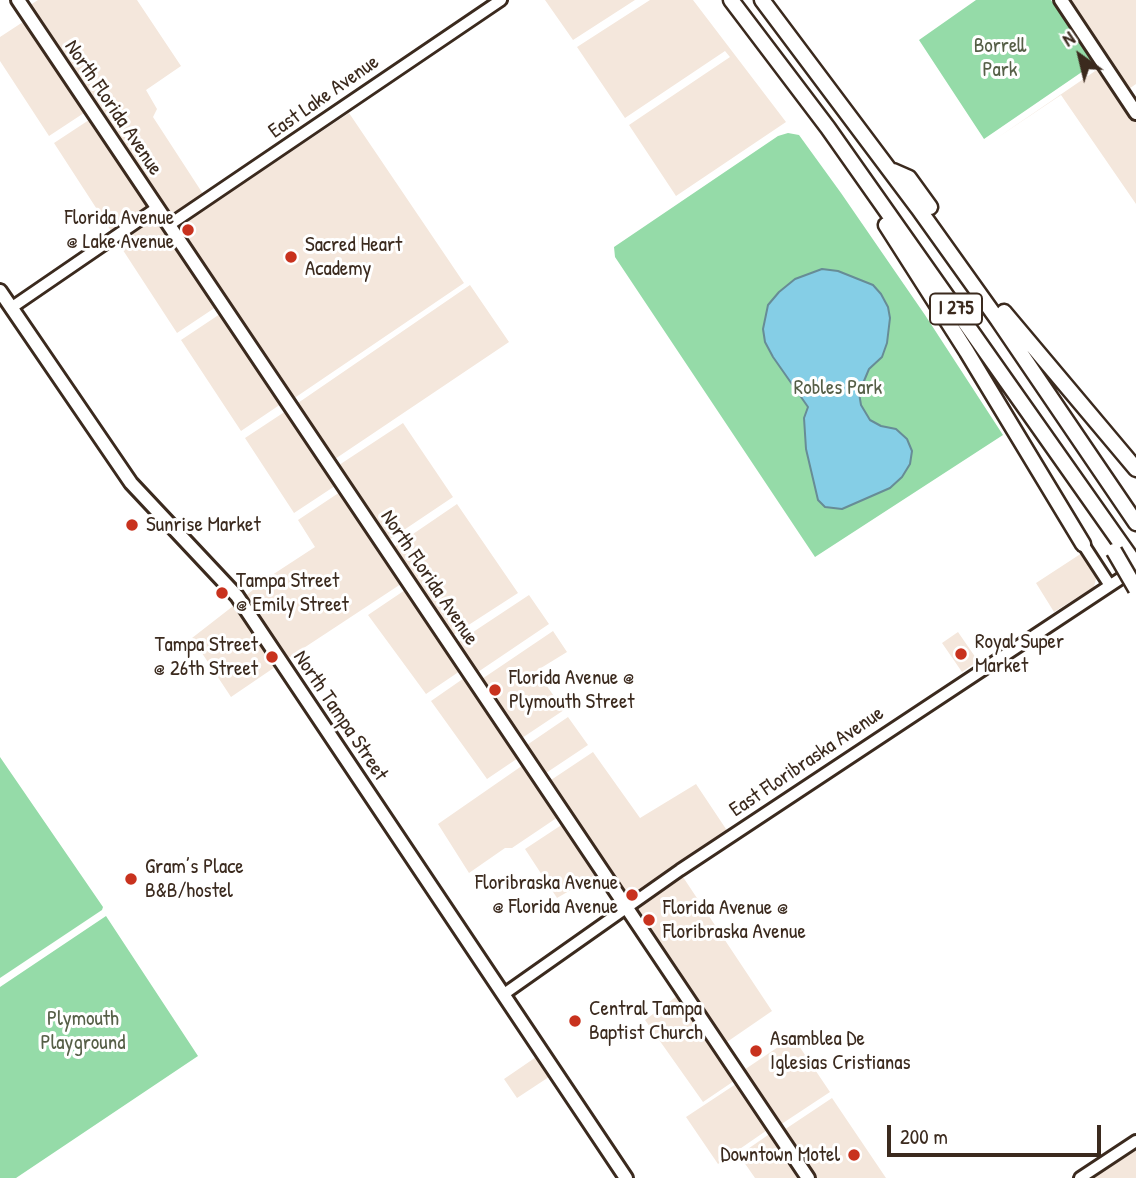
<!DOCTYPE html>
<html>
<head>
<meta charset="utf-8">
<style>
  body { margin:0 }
  #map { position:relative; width:1136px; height:1178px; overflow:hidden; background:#fff; font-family:"Patrick Hand",sans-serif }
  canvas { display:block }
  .north { position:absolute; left:1045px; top:21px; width:70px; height:70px; -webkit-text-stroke:5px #fff; paint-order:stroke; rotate:326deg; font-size:19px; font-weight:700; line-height:28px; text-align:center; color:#3b2a1e }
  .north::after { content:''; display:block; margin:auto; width:24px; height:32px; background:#3b2a1e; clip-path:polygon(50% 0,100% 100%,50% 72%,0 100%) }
  .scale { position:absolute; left:887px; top:1125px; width:214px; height:32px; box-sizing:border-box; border:4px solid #3b2a1e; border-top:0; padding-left:9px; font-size:21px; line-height:24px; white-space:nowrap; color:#3b2a1e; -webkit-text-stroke:5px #fff; paint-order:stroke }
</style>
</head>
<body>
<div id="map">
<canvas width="1136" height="1178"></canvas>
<div class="north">N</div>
<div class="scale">200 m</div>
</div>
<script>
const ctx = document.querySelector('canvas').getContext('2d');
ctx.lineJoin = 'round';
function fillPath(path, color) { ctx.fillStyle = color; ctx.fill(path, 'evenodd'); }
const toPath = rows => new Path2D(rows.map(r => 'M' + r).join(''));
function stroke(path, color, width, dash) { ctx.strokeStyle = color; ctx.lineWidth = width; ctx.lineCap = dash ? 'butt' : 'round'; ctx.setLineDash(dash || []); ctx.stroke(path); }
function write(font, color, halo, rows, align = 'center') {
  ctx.font = font + ' "Patrick Hand",sans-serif'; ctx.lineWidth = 6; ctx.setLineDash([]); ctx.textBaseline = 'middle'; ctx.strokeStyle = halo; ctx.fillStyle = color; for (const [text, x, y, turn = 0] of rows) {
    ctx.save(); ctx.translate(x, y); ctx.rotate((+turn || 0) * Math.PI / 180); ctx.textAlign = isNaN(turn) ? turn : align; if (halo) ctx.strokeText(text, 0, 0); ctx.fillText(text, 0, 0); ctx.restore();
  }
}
fillPath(toPath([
  [38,0,137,0,181,66,146,90,157,109,153,117,205,197,170,220,27,7],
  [545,0,635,0,573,40],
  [650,0,693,0,786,122,676,196,629,125,730,57,725,51,625,118,577,47],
  [1065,0,1136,0,1136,84,1126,91],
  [26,20,87,111,49,136,0,61,0,37],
  [1101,67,1136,120,1136,204,1061,95,994,140],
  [349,113,464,283,293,399,180,226],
  [92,118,152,207,113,234,54,143],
  [157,214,219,305,177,333,117,241],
  [470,285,509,342,332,461,295,405],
  [223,312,284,402,241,431,181,340],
  [289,409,338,484,294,513,245,438],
  [403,423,453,497,386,542,336,467],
  [343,490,404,582,284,661,243,598,269,577,315,547,298,520],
  [457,504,518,593,450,637,391,549],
  [1082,553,1097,575,1094,587,1054,612,1036,583],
  [408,588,463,669,426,694,368,615],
  [529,595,549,624,475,674,455,644],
  [237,603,278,665,231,697,192,638],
  [553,631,567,652,536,671,564,710,519,740,479,681],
  [958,632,978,661,962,672,942,643],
  [467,676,521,756,487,779,431,701],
  [568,717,588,745,543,775,524,747],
  [593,752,640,818,696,784,728,832,627,900,548,782],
  [526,763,561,815,512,848,505,848,469,873,438,824],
  [566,822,600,873,557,898,525,849],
  [683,877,772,1011,724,1044,636,908],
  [677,996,734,1081,703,1102,645,1020],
  [793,1037,830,1092,780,1125,744,1070],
  [542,1053,555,1073,517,1098,504,1079],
  [742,1080,773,1126,718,1164,686,1117],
  [832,1098,886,1178,755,1178,739,1155,771,1133,775,1136],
  [1136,1147,1136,1178,1089,1178]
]), '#f4e7dc');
fillPath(toPath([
  [976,0,1051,0,1095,63,984,139,919,40],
  [788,133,799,135,841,193,925,315,1003,435,815,557,615,257,614,247,778,136],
  [0,757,103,907,102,910,0,978],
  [106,916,198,1056,16,1178,0,1178,0,987]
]), '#95dba8');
const water = toPath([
  [822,269,838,271,873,285,881,294,888,307,890,318,887,343,882,357,869,369,859,393,861,405,870,420,881,426,896,429,907,439,912,451,910,464,902,477,890,488,842,509,825,507,818,500,806,449,804,418,808,407,773,357,765,342,763,329,768,305,779,292,795,279,822,269]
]);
fillPath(water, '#85cee6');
stroke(water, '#678c96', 2);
const secondary = toPath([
  [169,225,501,0],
  [11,308,157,208],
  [1083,544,1109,584],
  [504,994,680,870,1132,571],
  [1080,1178,1136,1141]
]);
const primary = toPath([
  [18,0,808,1178],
  [1061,0,1136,113],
  [0,291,131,483,237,596,626,1178]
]);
const highway = toPath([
  [731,0,828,128,1136,565],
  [762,0,918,208,998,320,1136,523],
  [893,171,909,178,930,207],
  [886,225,967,352,1083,544],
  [1004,312,1136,469]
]);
stroke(secondary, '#3b2a1e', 16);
stroke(primary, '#3b2a1e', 18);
stroke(highway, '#3b2a1e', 19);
stroke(secondary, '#fff', 10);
stroke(primary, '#fff', 12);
stroke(highway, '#fff', 14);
const highwayBridge = toPath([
  [1114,551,1136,589]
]);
stroke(highwayBridge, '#3b2a1e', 19, []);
stroke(highwayBridge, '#fff', 14);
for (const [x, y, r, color] of [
  [188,230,7,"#c8321e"],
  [291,257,7,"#c8321e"],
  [132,525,7,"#c8321e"],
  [222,593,7,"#c8321e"],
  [961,654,7,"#c8321e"],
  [272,657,7,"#c8321e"],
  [495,690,7,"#c8321e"],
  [131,879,7,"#c8321e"],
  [632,895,7,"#c8321e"],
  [649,920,7,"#c8321e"],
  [575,1021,7,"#c8321e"],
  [756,1051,7,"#c8321e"],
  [854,1155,7,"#c8321e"]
]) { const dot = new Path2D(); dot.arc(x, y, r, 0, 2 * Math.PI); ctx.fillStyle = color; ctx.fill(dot); stroke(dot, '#fff', 2.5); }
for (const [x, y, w] of [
  [956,309,52]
]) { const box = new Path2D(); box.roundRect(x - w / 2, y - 15.5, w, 31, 5); ctx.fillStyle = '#fff'; ctx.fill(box); stroke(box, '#3b2a1e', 2); }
write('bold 19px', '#3b2a1e', null, [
  ["I 275",956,309]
]);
write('21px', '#565f47', '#fff', [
  ["Borrell",1000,46],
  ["Park",1000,70],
  ["Robles Park",838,388],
  ["Plymouth",83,1019],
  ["Playground",83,1043]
]);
write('21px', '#3b2a1e', '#fff', [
  ["East Lake Avenue",324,97,-35],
  ["North Florida Avenue",113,108,56],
  ["North Florida Avenue",429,578,56],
  ["North Tampa Street",340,716,56],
  ["East Floribraska Avenue",807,762,-34]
]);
write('21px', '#3b2a1e', '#fff', [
  ["Florida Avenue",174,218,"right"],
  ["@ Lake Avenue",174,242,"right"],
  ["Sacred Heart",305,245],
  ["Academy",305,269],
  ["Sunrise Market",146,525],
  ["Tampa Street",236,581],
  ["@ Emily Street",236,605],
  ["Royal Super",975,642],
  ["Market",975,666],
  ["Tampa Street",258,645,"right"],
  ["@ 26th Street",258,669,"right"],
  ["Florida Avenue @",509,678],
  ["Plymouth Street",509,702],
  ["Gram’s Place",145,867],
  ["B&B/hostel",145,891],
  ["Floribraska Avenue",618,883,"right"],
  ["@ Florida Avenue",618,907,"right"],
  ["Florida Avenue @",663,908],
  ["Floribraska Avenue",663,932],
  ["Central Tampa",589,1009],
  ["Baptist Church",589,1033],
  ["Asamblea De",770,1039],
  ["Iglesias Cristianas",770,1063],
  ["Downtown Motel",840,1155,"right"]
], 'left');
</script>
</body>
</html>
